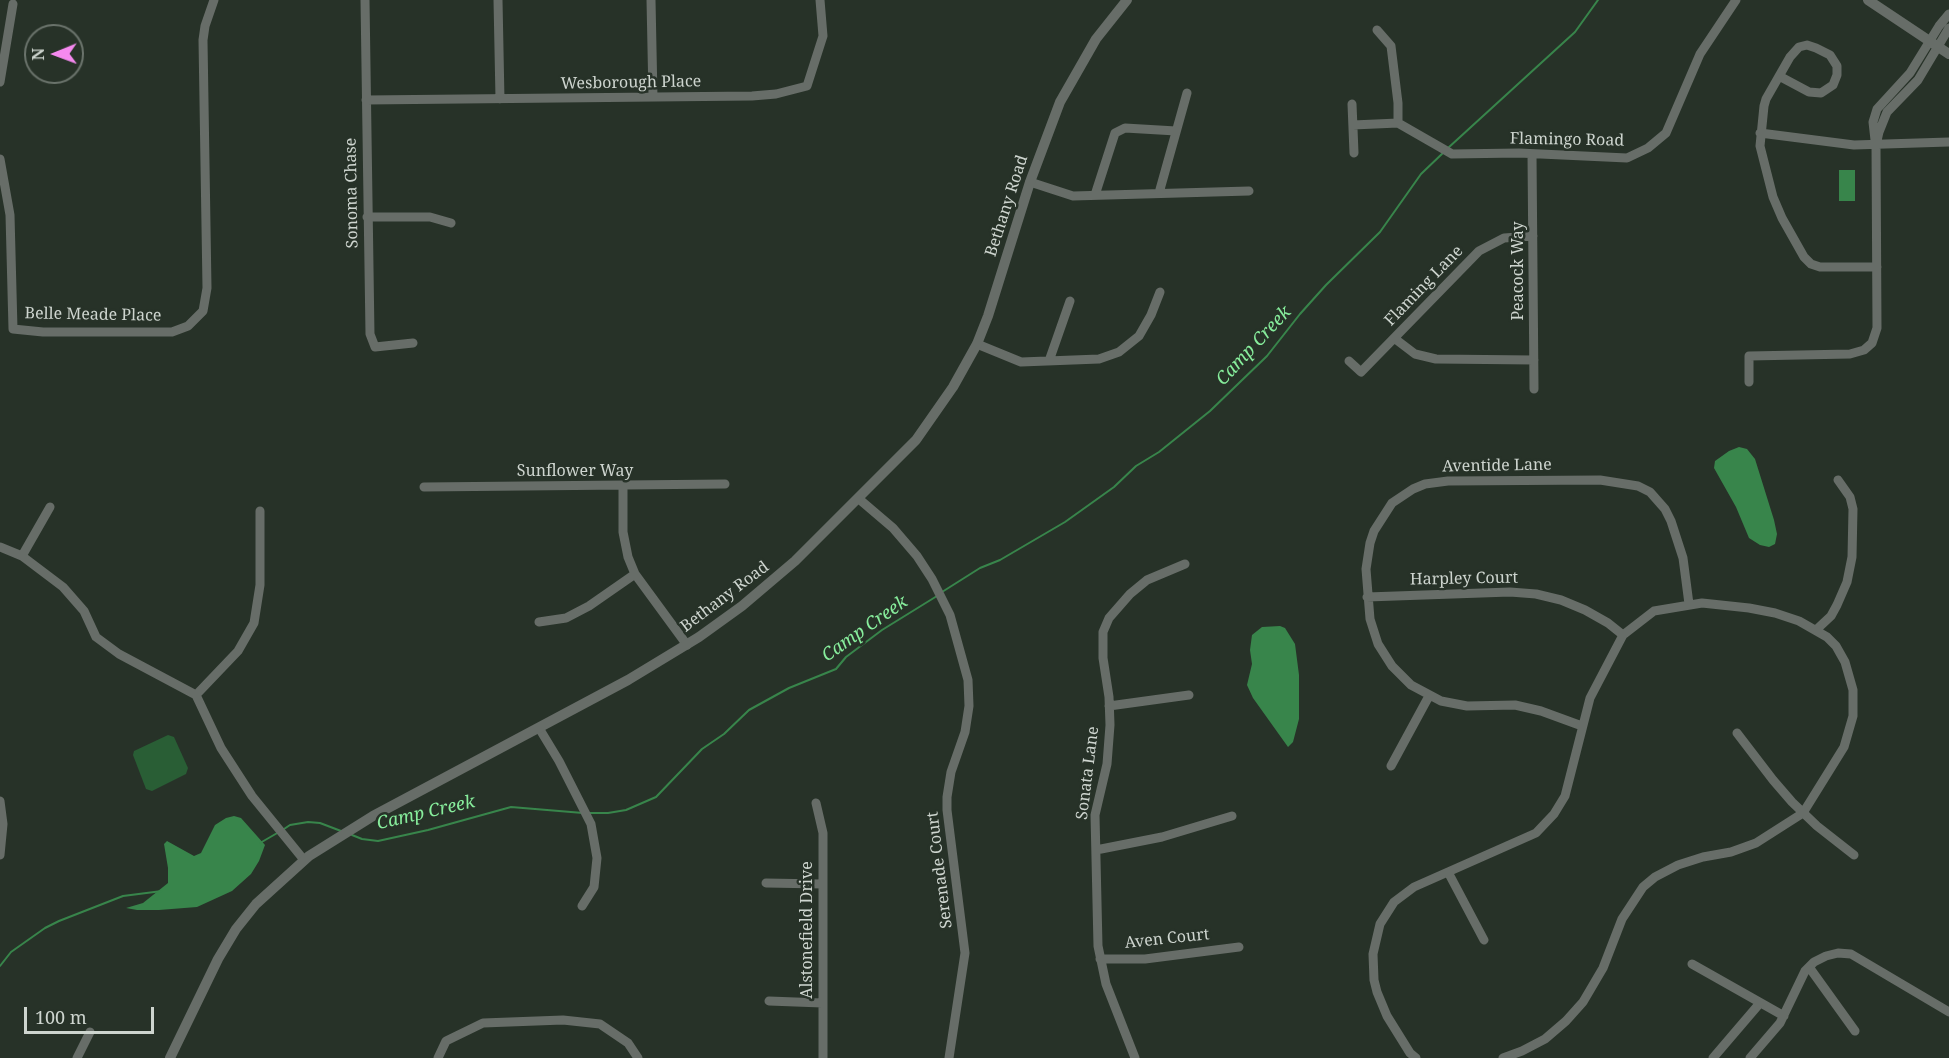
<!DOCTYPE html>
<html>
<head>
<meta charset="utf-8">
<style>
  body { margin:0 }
  #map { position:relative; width:1949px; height:1058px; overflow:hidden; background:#273228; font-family:"Noto Serif",serif }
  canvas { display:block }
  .north { position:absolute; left:24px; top:24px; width:60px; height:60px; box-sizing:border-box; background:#273228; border:2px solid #6a736b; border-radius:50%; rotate:269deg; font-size:16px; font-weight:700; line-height:24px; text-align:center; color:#ced5cf }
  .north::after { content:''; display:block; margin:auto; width:21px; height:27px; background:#f589ef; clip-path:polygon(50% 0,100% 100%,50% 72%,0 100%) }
  .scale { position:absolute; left:24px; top:1007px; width:130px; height:27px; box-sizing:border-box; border:3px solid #ced5cf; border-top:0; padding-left:8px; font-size:18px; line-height:21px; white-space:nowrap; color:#ced5cf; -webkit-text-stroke:4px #273228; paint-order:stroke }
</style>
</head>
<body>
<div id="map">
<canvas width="1949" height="1058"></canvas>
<div class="north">N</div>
<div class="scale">100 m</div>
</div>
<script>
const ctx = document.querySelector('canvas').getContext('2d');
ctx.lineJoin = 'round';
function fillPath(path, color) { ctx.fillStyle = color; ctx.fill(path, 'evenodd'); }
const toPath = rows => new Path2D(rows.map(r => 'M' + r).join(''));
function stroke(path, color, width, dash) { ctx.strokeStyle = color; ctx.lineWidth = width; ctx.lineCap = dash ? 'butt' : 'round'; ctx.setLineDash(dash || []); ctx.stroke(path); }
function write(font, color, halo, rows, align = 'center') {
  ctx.font = font + ' "Noto Serif",serif'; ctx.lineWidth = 5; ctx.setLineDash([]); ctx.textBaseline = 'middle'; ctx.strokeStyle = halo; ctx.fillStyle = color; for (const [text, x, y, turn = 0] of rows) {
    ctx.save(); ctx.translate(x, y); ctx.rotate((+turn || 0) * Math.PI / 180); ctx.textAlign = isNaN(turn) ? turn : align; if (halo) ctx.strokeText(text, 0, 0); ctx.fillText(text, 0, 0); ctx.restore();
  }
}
fillPath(toPath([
  [168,735,174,737,188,768,186,774,152,791,146,789,133,755,134,751]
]), '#295e35');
fillPath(toPath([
  [1839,170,1855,170,1855,201,1839,201],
  [1739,447,1747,449,1755,459,1774,520,1777,534,1775,544,1769,547,1760,545,1749,538,1736,507,1714,468,1715,461,1729,451],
  [1280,626,1285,628,1295,644,1299,675,1299,719,1293,742,1288,747,1253,698,1247,685,1252,664,1250,650,1252,635,1262,627],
  [234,816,241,818,265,845,259,861,251,874,232,891,197,907,159,910,137,910,126,908,143,903,168,883,168,868,164,844,167,841,194,856,201,853,215,825,226,818]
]), '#38854b');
stroke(toPath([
  [1448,148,1575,32,1598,0],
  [942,592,980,568,1000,560,1065,522,1114,487,1136,466,1159,452,1210,411,1267,356,1300,314,1326,285,1380,232,1421,174,1444,152],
  [589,813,608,813,626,810,656,797,702,749,724,734,749,710,789,688,836,669,846,657,882,630,937,596],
  [284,829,290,825,308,822,320,823,341,831],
  [352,835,362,839,378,841,428,830,511,807,583,813],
  [260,843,279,832],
  [0,966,11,952,45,928,59,921,123,896,162,891]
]), '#38854b', 2);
stroke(toPath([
  [365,0,370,334,375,347,413,343],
  [498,0,500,99],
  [651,0,653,97],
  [1377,30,1391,46,1398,103,1398,123],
  [1779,76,1809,92,1821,93,1833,85,1837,75,1837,66,1830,55,1816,48,1807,45,1799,47,1790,57,1766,99,1764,106,1760,146,1773,197,1782,218,1804,257,1811,264,1820,267,1877,267],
  [0,82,13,4],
  [366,100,752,96,776,94,807,86,823,36,820,0],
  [1352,104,1354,153],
  [1353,125,1398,123,1452,154,1519,153,1627,158,1648,148,1666,133,1700,54,1736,0],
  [1760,133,1854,145,1949,142],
  [1875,140,1873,122,1877,109,1910,73,1939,26,1949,14],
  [1532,154,1534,389],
  [0,159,10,215,13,329,43,332,172,332,188,326,203,311,207,288,203,40,205,26,214,0],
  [1030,182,1073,196,1249,191],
  [1159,193,1187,93],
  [1095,195,1115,133,1125,128,1176,131],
  [367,217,430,217,451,223],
  [1394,338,1415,354,1436,359,1534,360],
  [977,344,1021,362,1099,359,1119,352,1139,336,1151,315,1160,292],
  [1049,361,1070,301],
  [1349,361,1361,372,1479,251,1504,238,1533,236],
  [1749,382,1749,356,1850,354,1864,350,1872,343,1877,328,1876,145,1879,132,1887,112,1918,80,1949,28],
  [623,486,623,532,628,557,635,574,687,645],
  [424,487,725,484],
  [859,499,893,528,917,556,932,579,950,615,968,680,969,706,965,732,951,772,947,797,947,810,965,953,949,1058],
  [0,547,22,556,63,587,84,611,96,637,119,654,196,695,221,748,252,796,304,860],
  [22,556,50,507],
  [1367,597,1510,592,1536,594,1561,600,1585,610,1608,623,1623,635],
  [539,622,566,618,589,606,635,574],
  [1816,630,1831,616,1837,605,1847,582,1852,557,1853,509,1850,497,1838,480],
  [196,695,238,651,254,623,260,585,260,511],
  [1109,706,1189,695],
  [1582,726,1541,711,1515,705,1467,706,1441,701,1411,685,1392,666,1378,644,1370,619,1366,569,1370,543,1374,531,1392,503,1413,489,1425,484,1448,481,1600,480,1638,486,1650,492,1665,509,1671,521,1683,558,1689,604],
  [539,728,559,761,591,824,597,858,594,887,582,906],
  [1737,733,1773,780,1792,802,1817,826,1854,855],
  [1391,766,1429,696],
  [0,801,3,824,0,855],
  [816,803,823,833,823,1058],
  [1096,850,1162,837,1232,816],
  [1448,872,1484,940],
  [766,883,822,884],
  [1100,959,1145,959,1239,947],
  [1692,964,1784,1016],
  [1809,967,1855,1031],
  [769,1001,822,1003],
  [77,1058,90,1032],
  [438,1058,446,1041,483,1023,563,1020,600,1024,628,1043,638,1058],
  [1135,1058,1106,984,1098,946,1095,815,1107,764,1110,725,1109,697,1103,658,1103,632,1109,618,1130,594,1147,580,1185,564],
  [1416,1058,1410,1053,1387,1016,1377,992,1374,980,1373,954,1380,924,1394,902,1414,887,1536,833,1554,814,1565,796,1590,698,1623,635,1654,611,1702,603,1749,608,1775,613,1799,621,1827,637,1836,646,1845,662,1853,690,1853,716,1844,747,1803,813,1756,843,1731,852,1703,857,1678,865,1655,877,1643,887,1622,919,1603,968,1583,1002,1566,1021,1545,1039,1522,1051,1503,1058],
  [1713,1058,1760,1003],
  [1750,1058,1780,1023,1805,971,1814,962,1826,956,1838,953,1851,954,1949,1012]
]), '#676d68', 9);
stroke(toPath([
  [1868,0,1949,54],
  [170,1058,218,959,236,929,256,904,309,856,373,816,628,680,699,637,742,606,795,561,916,440,953,387,977,344,988,316,1030,182,1060,102,1096,39,1127,0]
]), '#676d68', 10);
write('16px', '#ced5cf', '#273228', [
  ["Wesborough Place",631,83,-1],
  ["Flamingo Road",1567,140,1],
  ["Sonoma Chase",352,193,-91],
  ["Bethany Road",1007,206,-72],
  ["Peacock Way",1518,271,-90],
  ["Flaming Lane",1424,286,-46],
  ["Belle Meade Place",93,315,1],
  ["Aventide Lane",1497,466,-1],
  ["Sunflower Way",575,471],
  ["Harpley Court",1464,579,-1],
  ["Bethany Road",725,597,-37],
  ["Sonata Lane",1088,773,-83],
  ["Serenade Court",940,870,-97],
  ["Alstonefield Drive",807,930,-90],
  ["Aven Court",1167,939,-6]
]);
write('italic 18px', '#87ed9c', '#273228', [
  ["Camp Creek",1254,346,-47],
  ["Camp Creek",865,629,-35],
  ["Camp Creek",426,813,-13]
]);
</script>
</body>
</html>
